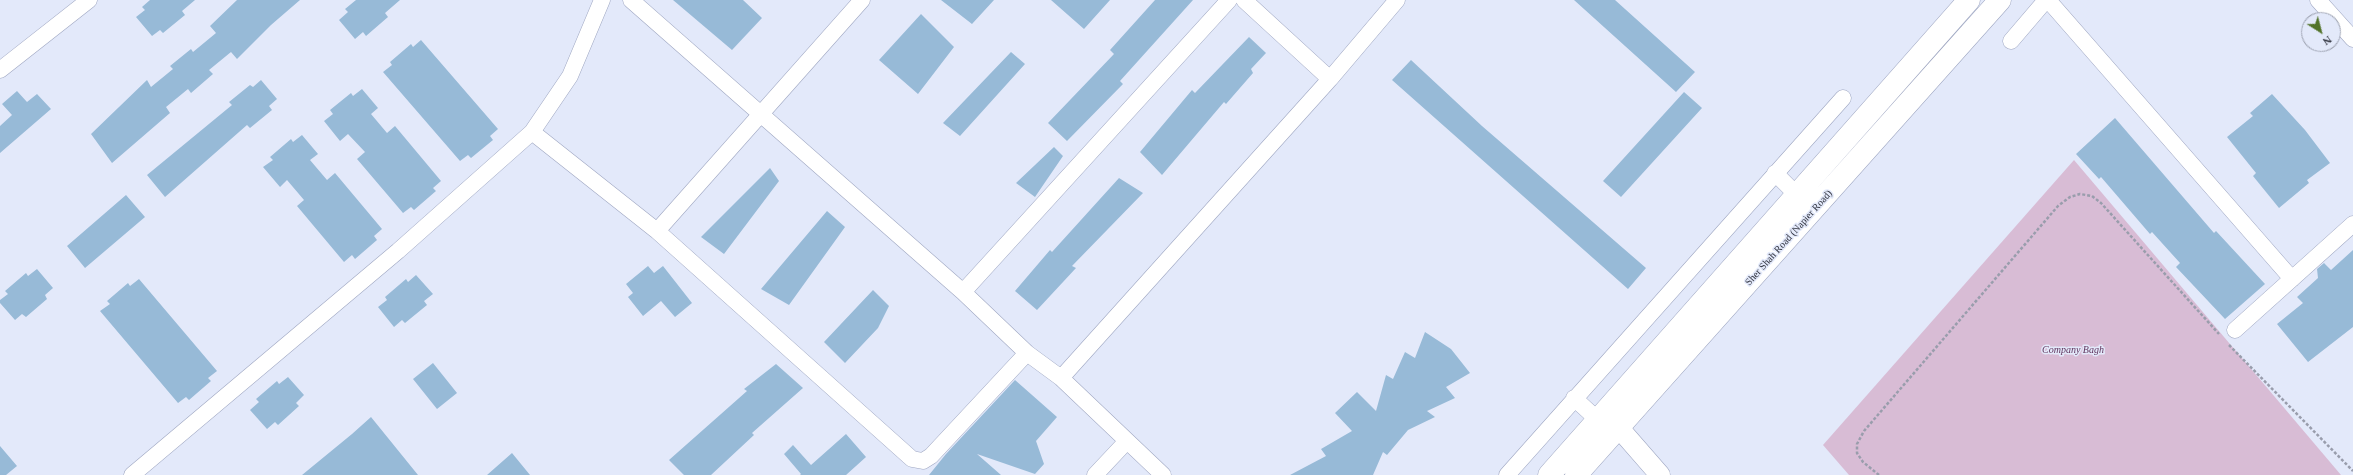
<!DOCTYPE html>
<html>
<head>
<meta charset="utf-8">
<style>
  body { margin:0 }
  #map { position:relative; width:2353px; height:475px; overflow:hidden; background:#e3e9fa; font-family:"Times New Roman",serif }
  canvas { display:block }
  .north { position:absolute; left:2301px; top:12px; width:40px; height:40px; box-sizing:border-box; background:#e3e9fa; border:1px solid #9ca1b0; border-radius:50%; rotate:144deg; font-size:11px; font-weight:700; line-height:16px; text-align:center; color:#323540 }
  .north::after { content:''; display:block; margin:auto; width:14px; height:18px; background:#52732a; clip-path:polygon(50% 0,100% 100%,50% 72%,0 100%) }
</style>
</head>
<body>
<div id="map">
<canvas width="2353" height="475"></canvas>
<div class="north">N</div>
</div>
<script>
const ctx = document.querySelector('canvas').getContext('2d');
ctx.lineJoin = 'round';
function fillPath(path, color) { ctx.fillStyle = color; ctx.fill(path, 'evenodd'); }
const toPath = rows => new Path2D(rows.map(r => 'M' + r).join(''));
function stroke(path, color, width, dash) { ctx.strokeStyle = color; ctx.lineWidth = width; ctx.lineCap = dash ? 'butt' : 'round'; ctx.setLineDash(dash || []); ctx.stroke(path); }
function write(font, color, halo, rows, align = 'center') {
  ctx.font = font + ' "Times New Roman",serif'; ctx.lineWidth = 3; ctx.setLineDash([]); ctx.textBaseline = 'middle'; ctx.strokeStyle = halo; ctx.fillStyle = color; for (const [text, x, y, turn = 0] of rows) {
    ctx.save(); ctx.translate(x, y); ctx.rotate((+turn || 0) * Math.PI / 180); ctx.textAlign = isNaN(turn) ? turn : align; if (halo) ctx.strokeText(text, 0, 0); ctx.fillText(text, 0, 0); ctx.restore();
  }
}
fillPath(toPath([
  [2074,160,2341,475,1849,475,1823,445]
]), '#d8bcd5');
fillPath(toPath([
  [150,0,195,0,182,11,185,15,163,33,160,30,152,36,136,17,145,10,142,7],
  [237,0,300,0,271,25,237,59,231,52,209,70,213,74,191,93,188,89,166,107,170,113,112,163,91,134,147,80,151,87,173,69,170,66,191,49,193,52,216,33,210,26],
  [356,0,400,0,385,13,388,17,366,36,363,32,355,39,339,20,348,12,345,9],
  [673,0,743,0,762,18,732,50],
  [941,0,994,0,972,24],
  [1051,0,1110,0,1084,29],
  [1155,0,1193,0,1120,81,1123,84,1067,141,1048,123,1114,54,1110,50],
  [1574,0,1615,0,1695,72,1676,92],
  [921,14,954,47,918,94,879,60],
  [1249,37,1266,53,1251,69,1253,73,1226,104,1224,102,1162,175,1140,152,1192,90,1195,93],
  [421,40,498,129,490,136,493,140,471,158,468,155,460,161,383,72,392,65,390,62,411,44,413,47],
  [1011,52,1025,64,960,136,943,123],
  [1411,60,1482,126,1646,268,1628,289,1392,80],
  [261,80,277,99,269,106,272,110,250,128,247,125,165,197,147,175,232,105,229,102,250,85,253,87],
  [362,89,378,108,371,114,387,133,395,126,441,181,433,188,436,191,414,210,411,207,403,213,357,159,365,152,348,134,340,141,324,121,333,114,330,110,351,93,353,96],
  [17,91,27,102,37,94,51,109,0,153,0,126,12,115,2,104],
  [1684,92,1702,108,1621,197,1603,181],
  [2272,94,2305,130,2330,163,2307,180,2309,183,2279,208,2253,176,2256,173,2227,137,2253,116,2250,113],
  [2115,118,2214,233,2216,231,2265,284,2225,319,2176,267,2180,263,2152,232,2150,234,2101,177,2099,179,2076,154],
  [302,135,318,154,310,160,327,180,335,173,382,229,374,236,377,240,355,259,352,255,344,262,297,206,304,200,287,180,280,187,263,167,273,160,270,157,291,139,293,142],
  [1054,147,1063,156,1035,197,1016,183],
  [770,168,779,181,724,254,701,237],
  [1119,178,1143,193,1072,266,1076,268,1037,310,1015,291,1050,250,1052,252],
  [126,195,145,217,85,268,67,246],
  [827,211,845,227,789,305,761,289],
  [2353,250,2353,327,2308,362,2277,324,2303,303,2297,297,2318,278,2317,269,2324,263,2331,270],
  [648,266,654,273,663,266,692,303,675,317,661,301,643,316,628,297,633,293,626,284],
  [37,269,53,288,45,295,47,299,26,317,22,314,15,320,0,303,0,300,8,294,5,291,26,273,28,276],
  [416,275,433,294,424,301,427,305,405,323,402,320,394,327,378,307,387,300,385,297,406,279,408,282],
  [139,279,217,371,208,378,211,381,189,400,186,397,178,403,100,311,110,304,107,301,128,283,130,286],
  [873,290,889,306,878,328,845,363,824,342],
  [1425,332,1451,349,1470,373,1446,387,1455,398,1427,411,1435,417,1408,430,1387,455,1383,452,1373,475,1290,475,1326,456,1321,449,1352,431,1335,413,1357,392,1376,411,1386,375,1393,379,1405,352,1415,358],
  [433,363,457,393,437,409,413,379],
  [776,364,803,388,752,433,754,435,711,475,684,475,669,460,747,391,744,389],
  [288,377,304,395,296,403,299,406,278,425,275,422,267,429,250,410,259,402,256,399,277,381,279,384],
  [1015,380,1057,417,1036,441,1044,464,1035,474,977,454,1001,475,929,475,946,454],
  [371,417,418,475,302,475,352,434],
  [846,434,866,457,846,475,800,475,801,474,784,454,793,445,811,465],
  [0,446,17,466,6,475,0,475],
  [512,453,530,475,487,475]
]), '#97bad7');
const minor = toPath([
  [631,0,963,292,1027,353,1061,378,1163,475],
  [1244,0,1330,79],
  [2048,0,2292,279],
  [2318,0,2353,39],
  [2011,41,2046,0],
  [0,70,89,0],
  [532,132,657,231,912,459,923,461,931,456,1027,353],
  [1775,173,1797,195],
  [657,231,862,0],
  [963,292,1229,0],
  [2235,330,2353,224],
  [1061,378,1330,79,1397,0],
  [1574,398,1598,420],
  [132,475,398,251,532,132,570,76,602,0],
  [1095,475,1126,442],
  [1507,475,1843,98]
]);
const tertiary = toPath([
  [1619,428,1660,475]
]);
const primary = toPath([
  [1549,475,1969,0],
  [1576,475,2000,0]
]);
stroke(minor, '#9ea6c1', 17);
stroke(tertiary, '#9ea6c1', 21);
stroke(primary, '#9ea6c1', 23);
stroke(toPath([
  [2229,345,2353,471],
  [1879,475,1863,462,1857,453,1857,444,1864,431,2058,206,2070,197,2080,194,2092,196,2101,203,2219,334]
]), '#999dac', 2.5, [3, 2]);
stroke(minor, '#fff', 16);
stroke(tertiary, '#fff', 20);
stroke(primary, '#fff', 22);
write('10px', '#323540', '#e3e9fa', [
  ["Sher Shah Road (Napier Road)",1789,238,-48]
]);
write('italic 10px', '#61355e', '#e3e9fa', [
  ["Company Bagh",2073,350]
]);
</script>
</body>
</html>
